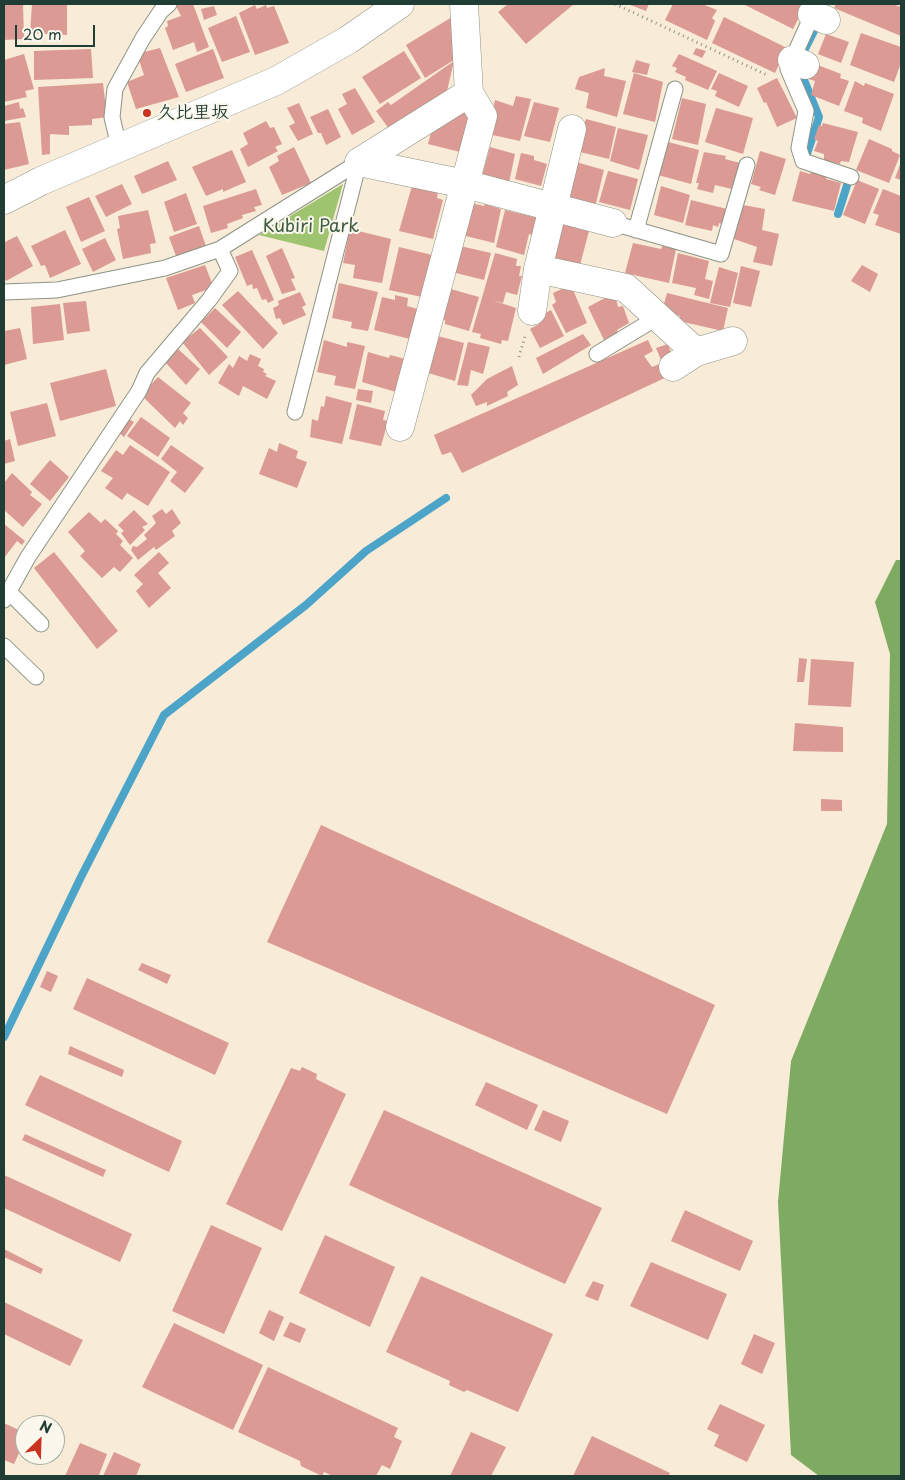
<!DOCTYPE html>
<html>
<head>
<meta charset="utf-8">
<style>
  body { margin:0 }
  #map { position:relative; width:905px; height:1480px; overflow:hidden; background:#f8ebd7; font-family:"Playpen Sans",sans-serif }
  canvas { display:block }
  .frame { position:absolute; inset:0; border:5px solid #1f3d34; pointer-events:none }
  .north { position:absolute; left:15px; top:1415px; width:50px; height:50px; box-sizing:border-box; background:#fbf7ec; border:1px solid #a3ada2; border-radius:50%; rotate:24deg; font-size:14px; font-weight:700; line-height:20px; text-align:center; color:#1f3d34 }
  .north::after { content:''; display:block; margin:auto; width:18px; height:22px; background:#c8321e; clip-path:polygon(50% 0,100% 100%,50% 72%,0 100%) }
  .scale { position:absolute; left:15px; top:25px; width:80px; height:22px; box-sizing:border-box; border:2px solid #1f3d34; border-top:0; padding-left:6px; font-size:15px; line-height:18px; white-space:nowrap; color:#1f3d34; -webkit-text-stroke:4px #fbf7ec; paint-order:stroke }
</style>
</head>
<body>
<div id="map">
<canvas width="905" height="1480"></canvas>
<div class="frame"></div>
<div class="north">N</div>
<div class="scale">20 m</div>
</div>
<script>
const ctx = document.querySelector('canvas').getContext('2d');
ctx.lineJoin = 'round';
function fillPath(path, color) { ctx.fillStyle = color; ctx.fill(path, 'evenodd'); }
const toPath = rows => new Path2D(rows.map(r => 'M' + r).join(''));
function stroke(path, color, width, dash) { ctx.strokeStyle = color; ctx.lineWidth = width; ctx.lineCap = dash ? 'butt' : 'round'; ctx.setLineDash(dash || []); ctx.stroke(path); }
function write(font, color, halo, rows, align = 'center') {
  ctx.font = font + ' "Playpen Sans","Klee One",sans-serif'; ctx.lineWidth = 4; ctx.setLineDash([]); ctx.textBaseline = 'middle'; ctx.strokeStyle = halo; ctx.fillStyle = color; for (const [text, x, y, turn = 0] of rows) {
    ctx.save(); ctx.translate(x, y); ctx.rotate((+turn || 0) * Math.PI / 180); ctx.textAlign = isNaN(turn) ? turn : align; if (halo) ctx.strokeText(text, 0, 0); ctx.fillText(text, 0, 0); ctx.restore();
  }
}
fillPath(toPath([
  [343,184,324,251,259,235]
]), '#9fc46f');
fillPath(toPath([
  [896,560,901,560,901,1476,819,1476,791,1455,778,1202,791,1061,887,824,890,654,875,602]
]), '#7faa62');
stroke(toPath([
  [801,57,818,23],
  [800,70,819,117,806,157,809,159],
  [838,214,849,179,846,178],
  [4,1037,81,877,164,715,306,605,366,551,446,498]
]), '#4ca4c9', 8);
fillPath(toPath([
  [4,4,23,4,24,39,4,40],
  [32,4,67,4,67,35,30,33],
  [175,4,193,4,209,47,197,52,194,42,173,50,165,28,168,26,167,21,181,16],
  [508,4,574,4,526,44,498,12],
  [628,4,649,4,646,11],
  [673,4,702,4,717,10,712,18,715,21,707,40,665,20],
  [743,4,806,4,793,29],
  [836,4,892,4,901,7,901,36,834,8],
  [255,5,257,9,266,5,267,8,274,6,289,43,255,55,239,13],
  [214,6,217,15,204,20,201,9],
  [236,16,250,52,222,62,208,28],
  [452,17,457,58,425,78,406,45],
  [724,17,787,48,775,73,712,43],
  [861,33,901,47,901,63,894,82,850,65],
  [826,34,849,42,841,63,818,54],
  [160,48,179,97,136,109,127,82,144,75,139,60,144,52],
  [696,48,706,51,702,58,693,54],
  [91,49,93,78,34,80,34,51],
  [213,49,224,78,186,92,175,64],
  [404,51,421,78,380,104,362,77],
  [24,54,34,89,25,91,27,97,4,102,4,60],
  [679,54,717,71,708,90,685,80,686,77,675,72,677,68,672,66],
  [636,60,650,64,647,75,632,72],
  [454,61,446,95,392,133,376,111,388,102,391,105],
  [810,62,841,74,840,78,849,81,839,106,811,95,815,81,805,78],
  [605,68,604,76,626,81,617,117,586,108,589,93,575,89,579,77],
  [634,73,663,82,655,122,623,114],
  [719,73,748,86,739,107,715,96,717,91,711,89],
  [777,78,797,118,777,127,766,102,764,103,757,88],
  [855,81,864,86,865,83,894,94,881,131,862,123,863,118,844,111],
  [103,83,107,117,92,119,92,125,69,126,69,135,50,134,50,154,42,155,38,87],
  [355,88,375,122,352,135,338,109,347,104,342,94],
  [516,96,531,99,520,141,488,134,495,100,513,106],
  [682,98,706,104,698,145,672,139],
  [19,102,20,109,23,108,26,117,4,121,4,106],
  [534,102,559,108,550,142,524,136],
  [299,103,313,134,298,141,289,126,295,123,287,108],
  [716,108,753,118,743,154,705,142],
  [328,109,341,137,326,145,321,133,318,133,310,117],
  [455,111,468,114,472,119,464,153,428,144,433,126],
  [586,119,616,127,609,159,576,151],
  [266,121,270,128,274,127,282,144,275,147,278,151,248,167,240,149,248,144,243,133],
  [20,122,29,164,4,170,4,124],
  [823,123,858,132,849,162,841,161,840,164,824,160,824,154,814,151,818,141,814,139,819,125,822,126],
  [618,128,648,135,639,170,610,161],
  [869,139,892,149,892,151,900,155,889,183,856,170],
  [668,142,699,150,691,184,658,175],
  [294,147,311,183,282,195,269,167,279,161,277,156],
  [490,147,515,154,509,183,482,176],
  [232,150,246,182,223,192,223,189,206,196,192,167],
  [760,151,786,159,775,195,759,190,761,187,751,184],
  [704,152,726,156,725,159,740,163,732,189,715,185,713,193,697,189,699,183,696,183],
  [521,153,534,156,534,160,547,164,541,186,515,179],
  [168,161,177,180,142,194,134,176],
  [576,162,604,170,595,207,561,198],
  [901,162,901,180,895,178],
  [813,169,827,174,826,179,841,183,834,211,792,201,800,171,810,174],
  [608,171,638,179,630,210,599,202],
  [857,180,879,189,865,224,843,215],
  [122,184,132,204,106,217,95,196],
  [412,186,438,191,437,198,443,200,433,239,399,231],
  [661,186,690,195,683,223,654,215],
  [256,189,262,205,254,207,256,211,242,215,243,218,227,224,228,228,211,233,203,206],
  [883,189,901,196,901,234,875,225,879,215,873,213],
  [186,193,197,224,174,232,164,202],
  [89,197,105,231,81,242,66,207],
  [691,200,727,209,724,225,719,223,718,227,713,225,712,231,685,225],
  [471,203,484,206,485,204,501,209,494,243,462,235],
  [743,205,765,209,762,230,779,234,772,266,753,262,757,247,734,239],
  [148,210,156,243,150,244,151,253,123,259,117,229,120,228,118,216],
  [505,210,542,219,537,236,529,234,524,255,496,247],
  [560,222,589,231,580,265,565,261,564,265,548,261],
  [199,226,206,246,176,256,169,237],
  [350,229,391,239,382,283,353,278,355,265,343,263],
  [65,230,81,264,50,278,45,265,41,266,31,246],
  [17,236,33,266,6,281,4,277,4,241,5,242],
  [105,238,116,260,93,272,82,249],
  [633,243,661,249,663,245,676,249,669,283,625,273],
  [460,246,491,253,484,280,452,272],
  [399,247,432,255,422,297,389,290],
  [282,248,295,278,291,279,296,290,282,294,266,256],
  [252,250,274,300,268,303,266,299,262,300,257,288,253,289,252,284,247,286,235,257],
  [495,253,517,259,516,266,521,266,519,276,522,276,517,295,506,292,503,303,492,300,516,308,508,341,502,340,501,344,480,338,481,334,472,332],
  [678,253,709,261,705,279,713,281,709,299,694,295,696,288,672,283],
  [205,265,212,283,209,285,212,288,192,295,195,303,178,310,166,278],
  [862,265,878,274,870,292,851,281],
  [741,266,760,271,751,307,733,303],
  [719,267,738,273,730,307,710,303],
  [339,283,378,292,368,331,351,328,352,322,332,318],
  [571,285,587,323,566,333,552,305,556,302,553,293],
  [447,288,479,297,469,331,445,324,445,320,439,318],
  [238,291,278,333,263,349,222,305],
  [300,292,306,305,302,307,306,315,283,325,280,318,276,319,273,308,279,305,278,301],
  [667,293,728,308,723,331,679,321,680,316,662,311],
  [395,295,408,298,407,306,421,310,420,320,414,320,410,339,374,330,382,297,395,300],
  [607,297,616,299,618,307,623,306,629,323,617,330,618,333,604,340,588,307],
  [86,301,90,331,67,334,63,303],
  [60,304,64,340,33,344,31,307],
  [215,308,241,332,227,348,201,322],
  [551,310,564,336,540,348,530,329,539,324,537,318],
  [20,328,27,359,4,365,4,331],
  [200,328,228,357,209,375,182,342],
  [583,334,591,345,543,374,536,358],
  [434,335,464,343,455,381,425,372],
  [324,340,347,347,347,342,365,346,355,389,334,385,336,376,317,372],
  [648,340,653,351,644,356,652,367,662,363,669,376,462,473,451,452,442,455,434,435],
  [468,342,490,347,483,374,471,370,468,386,457,385],
  [668,344,672,357,661,360,656,348],
  [178,349,200,369,186,385,165,362],
  [368,352,389,358,390,355,409,360,406,376,399,374,396,392,362,382],
  [250,354,261,359,258,366,264,369,263,372,267,374,265,376,276,381,267,399,243,386,239,396,218,383,229,364,233,368,239,356,247,361],
  [512,366,518,385,507,392,508,396,487,406,487,402,476,406,471,395,487,379],
  [106,369,116,406,60,421,50,383],
  [158,377,191,403,183,413,188,418,183,425,180,421,175,428,141,395],
  [358,389,373,391,371,403,356,400],
  [326,396,352,403,342,444,310,437,312,419,318,421,321,406,324,407],
  [47,403,56,436,18,446,10,412],
  [357,404,385,411,383,420,388,421,381,446,349,439],
  [141,417,170,438,158,457,127,436],
  [127,418,134,422,124,437,117,431],
  [10,439,15,461,4,464,4,441],
  [279,443,298,451,296,458,307,462,297,488,259,474,269,448,277,452],
  [130,445,170,472,148,506,127,493,122,500,105,488,113,478,101,471,116,450,123,455],
  [171,445,204,468,185,493,170,481,177,472,161,459],
  [50,460,69,477,50,501,30,484],
  [12,473,32,492,30,495,42,504,23,527,4,510,4,483],
  [162,509,166,514,172,509,181,523,172,531,175,536,156,550,154,547,138,560,131,550,133,546,137,547,147,539,144,535,156,523,152,516],
  [134,510,148,524,142,527,145,530,130,545,121,533,124,531,118,525],
  [89,512,101,523,105,519,118,531,116,534,123,541,120,545,133,558,120,572,114,567,102,578,80,556,85,551,68,532],
  [4,524,25,541,22,545,17,541,4,558],
  [54,552,118,631,97,649,34,568],
  [159,552,169,563,158,573,171,588,149,608,136,591,143,584,134,575],
  [799,658,807,659,804,682,797,682],
  [811,659,854,662,851,707,808,705],
  [795,723,843,727,843,752,793,751],
  [821,799,842,800,842,811,821,811],
  [321,825,715,1005,667,1114,267,942],
  [142,963,171,975,167,984,138,970],
  [47,971,58,976,51,992,40,987],
  [87,978,229,1043,215,1075,73,1009],
  [70,1046,124,1070,122,1077,68,1054],
  [302,1067,317,1074,316,1079,346,1094,282,1231,226,1204,291,1068,300,1071],
  [40,1075,182,1141,169,1172,25,1105],
  [486,1082,538,1105,527,1130,475,1105],
  [384,1110,602,1208,565,1284,349,1185],
  [543,1110,569,1121,561,1142,534,1130],
  [25,1134,106,1170,103,1177,22,1140],
  [4,1175,132,1234,120,1262,4,1208],
  [685,1210,753,1241,740,1271,671,1241],
  [211,1225,262,1248,224,1334,172,1311],
  [325,1235,395,1267,370,1327,299,1293],
  [4,1249,43,1269,41,1274,4,1257],
  [651,1262,727,1294,708,1340,630,1306],
  [421,1276,553,1334,518,1412,467,1390,464,1392,449,1385,450,1381,386,1352],
  [593,1281,604,1285,598,1301,585,1296],
  [4,1302,83,1340,70,1366,4,1334],
  [269,1310,284,1317,274,1341,259,1333],
  [290,1322,306,1329,300,1343,283,1336],
  [174,1323,263,1365,233,1430,142,1387],
  [754,1334,775,1343,762,1374,741,1364],
  [268,1367,398,1428,394,1437,402,1441,390,1469,382,1465,376,1476,333,1476,324,1472,322,1476,301,1466,300,1461,238,1432],
  [720,1404,765,1425,747,1462,714,1446,719,1435,707,1429],
  [4,1423,25,1433,25,1440,14,1464,4,1460],
  [471,1432,506,1447,491,1476,450,1476],
  [592,1436,670,1473,668,1476,573,1476],
  [80,1443,107,1454,99,1475,102,1476,65,1476],
  [114,1452,141,1464,136,1476,103,1476]
]), '#db9a93');
const service = toPath([
  [815,9,788,69,806,111,799,148,803,161,851,177],
  [119,147,112,117,115,89,143,38,161,11,169,4],
  [613,223,721,254,747,165],
  [636,230,675,89],
  [4,292,57,290,165,268,220,249,359,162],
  [597,354,658,317],
  [295,412,359,162],
  [9,592,41,624],
  [4,600,28,557,139,391,147,373,209,300,230,271,220,249],
  [4,646,36,677]
]);
const minor = toPath([
  [812,14,826,20],
  [792,60,805,65],
  [359,162,465,184,613,223],
  [359,162,469,93],
  [538,269,626,288,696,352],
  [532,311,538,269,572,129],
  [673,367,696,352,733,341],
  [400,427,483,116,469,93,464,4]
]);
const secondary = toPath([
  [4,200,41,181,276,81,348,40,400,4]
]);
stroke(service, '#8c9486', 17);
stroke(minor, '#8c9486', 29);
stroke(secondary, '#8c9486', 29);
stroke(toPath([
  [615,4,769,76],
  [519,357,525,336]
]), '#8c9486', 3, [1, 4]);
stroke(service, '#fff', 15);
stroke(minor, '#fff', 28);
stroke(secondary, '#fff', 28);
for (const [x, y, r, color] of [
  [147,113,5,"#c8321e"]
]) { const dot = new Path2D(); dot.arc(x, y, r, 0, 2 * Math.PI); ctx.fillStyle = color; ctx.fill(dot); stroke(dot, '#fbf7ec', 2); }
write('bold 18px', '#1f3d34', '#fbf7ec', [
  ["久比里坂",157,113]
], 'left');
write('18px', '#3f5f43', '#fbf7ec', [
  ["Kubiri Park",311,227]
]);
</script>
</body>
</html>
